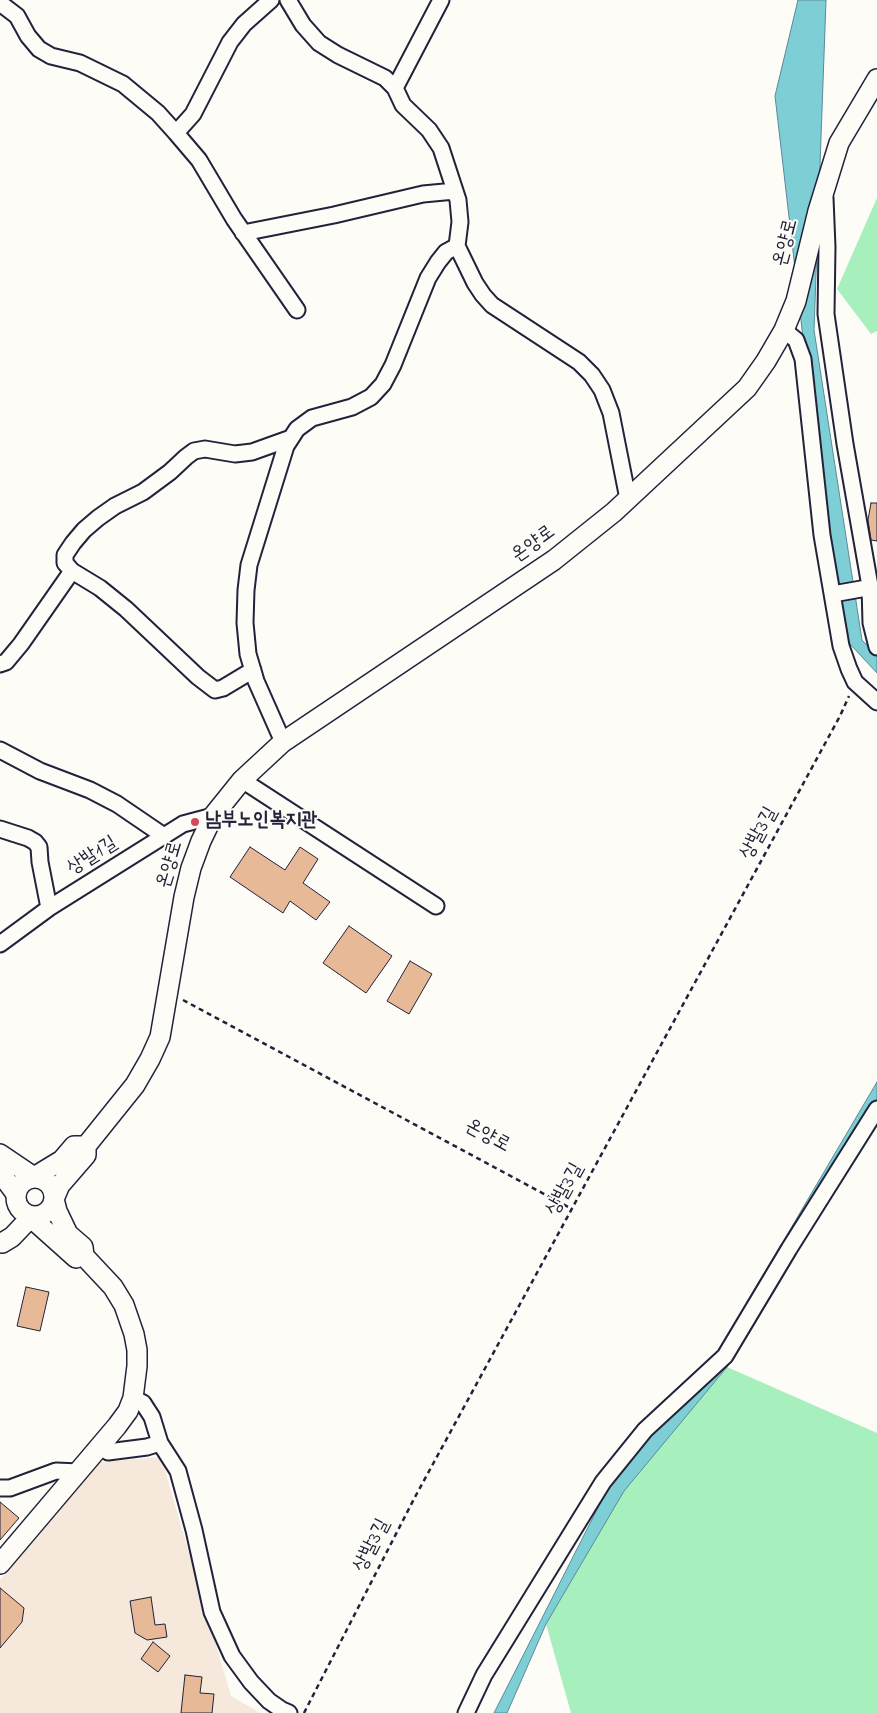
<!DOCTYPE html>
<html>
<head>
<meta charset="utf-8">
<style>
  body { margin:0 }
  canvas { display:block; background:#fdfcf7 }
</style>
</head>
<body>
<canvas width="877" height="1713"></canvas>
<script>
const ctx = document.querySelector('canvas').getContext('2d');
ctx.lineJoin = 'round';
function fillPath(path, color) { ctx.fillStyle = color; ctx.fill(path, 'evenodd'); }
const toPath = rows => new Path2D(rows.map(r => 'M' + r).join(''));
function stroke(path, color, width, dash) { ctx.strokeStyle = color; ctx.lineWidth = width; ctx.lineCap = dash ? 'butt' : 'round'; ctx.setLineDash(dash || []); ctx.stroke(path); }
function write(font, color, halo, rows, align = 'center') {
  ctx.font = font + ' "Indie Flower","Poor Story",sans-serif'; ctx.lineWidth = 4; ctx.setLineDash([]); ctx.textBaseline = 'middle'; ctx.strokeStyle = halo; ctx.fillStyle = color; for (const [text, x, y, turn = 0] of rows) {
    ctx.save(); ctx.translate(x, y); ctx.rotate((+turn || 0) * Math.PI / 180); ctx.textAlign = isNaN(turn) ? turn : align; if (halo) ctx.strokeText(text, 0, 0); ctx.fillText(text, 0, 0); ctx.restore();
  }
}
fillPath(toPath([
  [161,1457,231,1696,260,1713,0,1713,0,1580,100,1462]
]), '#f6e8da');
fillPath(toPath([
  [877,198,877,331,871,334,837,289],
  [727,1367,877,1433,877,1713,571,1713,546,1624,624,1490]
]), '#a7efbc');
const water = toPath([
  [798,0,826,0,814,330,862,640,877,656,877,673,849,643,829,562,775,96,798,0],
  [877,1082,877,1120,727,1367,624,1491,546,1624,507,1713,494,1713,620,1464,718,1352,877,1082]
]);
fillPath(water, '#7ecfd5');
stroke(water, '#598a97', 1);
const building = toPath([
  [871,503,877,503,877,541,871,540,868,520,871,503],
  [250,847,285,870,300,847,318,859,303,883,330,902,316,920,290,901,283,913,230,877,250,847],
  [349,926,392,956,366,993,323,963,349,926],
  [410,961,432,974,409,1014,387,1001,410,961],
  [26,1287,49,1292,40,1331,17,1326,26,1287],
  [0,1502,19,1518,0,1540,0,1502],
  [0,1588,24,1608,22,1622,0,1648,0,1588],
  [151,1597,155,1625,165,1624,167,1637,147,1640,135,1633,130,1601,151,1597],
  [153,1642,170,1656,158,1672,141,1659,153,1642],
  [185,1675,202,1677,200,1693,214,1694,212,1713,181,1713,185,1675]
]);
fillPath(building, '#e7b997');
stroke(building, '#22223b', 1);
const minor = toPath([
  [288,0,303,25,319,43,338,55,385,78,395,88,403,105,429,130,441,148,458,200,460,222,457,246,475,283,483,295,492,305,579,362,592,375,602,390,611,413,628,499],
  [0,3,17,16,28,36,39,49,51,56,80,63,123,84,158,113,176,133,193,114,230,42,244,24,271,0],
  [395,88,441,0],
  [176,133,199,160,234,219,297,310],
  [825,198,827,247,826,314,845,444,870,586,871,623,877,647],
  [243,233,334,215,423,194,455,191],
  [784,330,796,340,803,359,822,535,841,646,849,669,855,682,877,702],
  [72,571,100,588,126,609,198,677,215,690,223,688,253,670],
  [833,594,861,589,870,586],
  [0,664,6,662,21,644,72,571,65,563,65,555,73,543,84,530,98,518,115,506,143,492,170,472,186,457,194,451,205,449,235,454,252,452,291,438],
  [283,742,256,681,248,654,245,623,246,590,249,565,286,446,297,429,312,418,352,407,371,397,383,384,393,365,428,278,438,262,446,252,457,246],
  [0,750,40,771,90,790,117,804,164,836],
  [242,780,436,906],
  [0,829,28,838,35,842,39,847,40,862,49,908],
  [0,944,49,908,183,824,213,816],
  [133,1398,143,1403,152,1417,160,1443,178,1471,194,1530,212,1612,232,1656,251,1682,269,1701,282,1710,289,1713],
  [101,1446,108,1452,147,1447,160,1443],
  [0,1488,10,1488,56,1471,79,1472],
  [466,1713,484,1675,603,1482,645,1430,725,1356,789,1249,877,1109]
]);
const major = toPath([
  [86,1146,135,1085,150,1059,160,1037,184,897,191,868,201,841,213,816,242,780,283,742,554,560,614,512,747,388,766,361,784,330,796,301,818,211,839,143,877,79],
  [0,1154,34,1177,62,1160,74,1146,86,1146],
  [0,1172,16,1194],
  '16 1197a19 19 0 1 1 38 0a19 19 0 1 1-38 0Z',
  [2,1243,12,1237,32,1216,38,1224,76,1258],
  [0,1564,117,1426,128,1411,133,1398,137,1366,137,1350,134,1334,124,1305,113,1287,84,1256,83,1247,68,1234,57,1211,54,1199,60,1185,86,1155,86,1146]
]);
stroke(minor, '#22223b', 19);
stroke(major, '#22223b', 22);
stroke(toPath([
  [183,1000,572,1209],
  [304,1713,415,1497,840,716,849,696]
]), '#22223b', 2.5, [5, 4]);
stroke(minor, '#fdfcf7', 15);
stroke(major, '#fdfcf7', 19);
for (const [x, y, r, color] of [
  [195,822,5,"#d1495b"]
]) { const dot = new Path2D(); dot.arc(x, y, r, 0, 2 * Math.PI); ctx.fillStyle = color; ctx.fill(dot); stroke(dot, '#fdfcf7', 2); }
write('20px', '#22223b', '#fdfcf7', [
  ["온양로",787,243,-76],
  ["온양로",534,545,-36],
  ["상발3길",760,834,-61],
  ["상발1길",93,857,-32],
  ["온양로",171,865,-74],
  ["온양로",487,1137,28],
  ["상발3길",566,1190,-61],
  ["상발3길",373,1546,-63]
]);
write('bold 20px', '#22223b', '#fdfcf7', [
  ["남부노인복지관",205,822]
], 'left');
</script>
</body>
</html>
